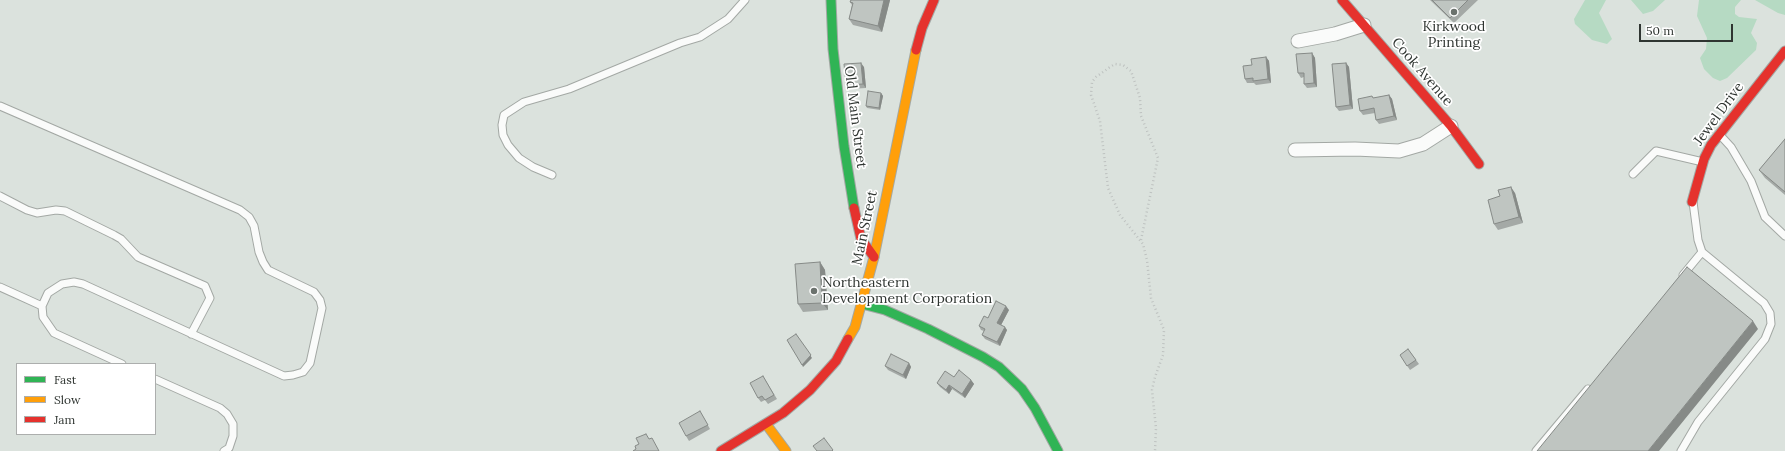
<!DOCTYPE html>
<html>
<head>
<meta charset="utf-8">
<style>
  body { margin:0 }
  #map { position:relative; width:1785px; height:451px; overflow:hidden; background:#dbe2dd; font-family:Lora,serif }
  canvas { display:block }
  .legend { position:absolute; left:16px; top:363px; width:140px; height:72px; box-sizing:border-box; background:#fff; border:1px solid #acaead; margin:0; padding:5px 7px; list-style:none; font-size:12px; color:#2f3531 }
  .legend li { display:flex; align-items:center; gap:8px; height:20px }
  .legend b { width:20px; border:1px solid #acaead }
  .scale { position:absolute; left:1639px; top:24px; width:94px; height:18px; box-sizing:border-box; border:2px solid #2f3531; border-top:0; padding-left:5px; font-size:12px; line-height:14px; white-space:nowrap; color:#2f3531; -webkit-text-stroke:3px #fff; paint-order:stroke }
</style>
</head>
<body>
<div id="map">
<canvas width="1785" height="451"></canvas>
<ul class="legend">
<li><b style="height:5px;background:#30b455"></b>Fast</li>
<li><b style="height:5px;background:#ff9f0a"></b>Slow</li>
<li><b style="height:5px;background:#e5322d"></b>Jam</li>
</ul>
<div class="scale">50 m</div>
</div>
<script>
const ctx = document.querySelector('canvas').getContext('2d');
ctx.lineJoin = 'round';
function fillPath(path, color) { ctx.fillStyle = color; ctx.fill(path, 'evenodd'); }
const toPath = rows => new Path2D(rows.map(r => 'M' + r).join(''));
function stroke(path, color, width, dash) { ctx.strokeStyle = color; ctx.lineWidth = width; ctx.lineCap = dash ? 'butt' : 'round'; ctx.setLineDash(dash || []); ctx.stroke(path); }
function write(font, color, halo, rows, align = 'center') {
  ctx.font = font + ' Lora,serif'; ctx.lineWidth = 3.5; ctx.setLineDash([]); ctx.textBaseline = 'middle'; ctx.strokeStyle = halo; ctx.fillStyle = color; for (const [text, x, y, turn = 0] of rows) {
    ctx.save(); ctx.translate(x, y); ctx.rotate((+turn || 0) * Math.PI / 180); ctx.textAlign = isNaN(turn) ? turn : align; if (halo) ctx.strokeText(text, 0, 0); ctx.fillText(text, 0, 0); ctx.restore();
  }
}
fillPath(toPath([
  [1585,0,1606,0,1599,13,1612,39,1607,44,1592,40,1575,24,1574,19],
  [1631,0,1665,0,1653,11,1643,14],
  [1699,0,1741,0,1735,7,1735,14,1739,17,1757,19,1751,33,1757,43,1756,50,1727,78,1720,81,1713,78,1704,69,1700,58,1706,49,1707,38,1697,16],
  [1755,0,1785,0,1785,15,1778,13]
]), '#b6dac3');
const lane = toPath([
  [0,106,240,210,249,217,254,226,259,252,263,262,268,270,314,292,320,300,322,308,310,363,303,372,293,375,284,376,83,284,74,282,62,284,48,293,42,306,43,317,54,333,122,364],
  [1719,134,1731,147,1751,181,1765,217,1785,236],
  [1633,174,1656,151,1703,162],
  [552,175,533,167,519,158,508,145,503,135,502,125,504,115,524,102,569,89,680,43,700,37,728,19,745,0],
  [0,196,27,210,37,213,56,210,65,211,114,235,121,239,138,257,205,286,210,298,191,334],
  [1683,275,1702,252],
  [0,287,42,306],
  [155,379,220,408,227,414,233,424,233,436,229,448,224,451],
  [1536,451,1588,389],
  [1681,451,1698,422,1765,339,1771,324,1770,313,1764,303,1702,252,1698,240,1693,202]
]);
const street = toPath([
  [1298,41,1335,34,1364,25],
  [1295,150,1355,149,1399,151,1423,144,1451,126]
]);
const fast = toPath([
  [831,0,833,49,844,146,854,208],
  [862,304,885,310,928,329,983,357,999,367,1022,389,1035,408,1058,451]
]);
const slow = toPath([
  [848,339,855,327,874,257,916,50],
  [766,424,786,451]
]);
const jam = toPath([
  [1342,0,1451,126,1479,164],
  [916,50,922,28,934,0],
  [1692,202,1704,159,1711,145,1785,51],
  [854,208,861,239,874,257],
  [721,451,783,413,810,390,836,361,848,339]
]);
stroke(lane, '#a3a8a4', 9);
stroke(street, '#a3a8a4', 15);
stroke(fast, '#a3a8a4', 11);
stroke(slow, '#a3a8a4', 11);
stroke(jam, '#a3a8a4', 11);
stroke(toPath([
  [1141,240,1158,158,1141,116,1140,98,1131,71,1123,65,1115,64,1110,67,1096,77,1092,82,1091,95,1100,121,1108,188,1120,215,1143,244,1147,260,1151,298,1164,330,1163,355,1155,377,1152,390,1156,428,1155,451]
]), '#bec2c0', 2.5, [1, 3]);
stroke(lane, '#fafbfa', 7);
stroke(street, '#fafbfa', 13);
stroke(fast, '#30b455', 9);
stroke(slow, '#ff9f0a', 9);
stroke(jam, '#e5322d', 9);
fillPath(toPath([
  [851,0,890,0,882,32,853,25,849,19,852,5,850,2],
  [1430,0,1478,0,1454,23],
  [1312,53,1315,58,1317,87,1307,88,1304,84,1304,77,1301,78,1298,73],
  [1266,57,1269,61,1271,83,1256,85,1254,83,1247,83,1245,79,1252,65],
  [1346,63,1349,67,1353,109,1339,111,1336,107],
  [864,67,866,88,849,89,846,85],
  [881,93,883,96,880,110,867,108,866,106],
  [1389,95,1392,99,1397,120,1379,124,1376,120,1375,113,1363,115,1360,111,1374,98],
  [1785,139,1785,195,1765,178,1759,170],
  [1515,193,1523,223,1498,230,1494,224],
  [820,262,825,270,828,310,803,312,798,304],
  [1009,310,1001,325,1007,330,1000,346,985,339,982,335,984,331,981,330,979,326,988,318],
  [1408,349,1419,364,1410,370,1400,355],
  [909,363,911,367,906,379,888,370,885,366],
  [763,376,777,399,768,404,765,400,761,402,758,398],
  [954,377,971,380,974,384,965,398,952,389,949,394,940,387,937,383],
  [700,411,710,429,689,441,686,436]
]), '#a4a9a6');
fillPath(toPath([
  [884,0,890,0,882,32,878,26],
  [1312,53,1315,58,1317,87,1314,83],
  [1266,57,1269,61,1271,83,1268,79],
  [861,63,864,67,866,88,863,84],
  [1346,63,1349,67,1353,109,1350,105],
  [881,93,883,96,880,110,879,108],
  [1389,95,1392,99,1397,120,1394,116],
  [1511,187,1515,193,1523,223,1519,217],
  [820,262,825,270,828,310,822,303],
  [1006,306,1009,310,1000,327,997,323],
  [1753,321,1758,329,1659,451,1648,451],
  [1005,327,1007,330,1000,346,997,342],
  [796,334,812,358,803,367,802,365],
  [909,363,911,367,906,379,903,375],
  [971,380,974,384,965,398,962,394],
  [949,385,952,389,949,394,946,390]
]), '#868a87');
const building = toPath([
  [851,0,884,0,878,26,849,19,853,3,850,2,851,0],
  [1432,0,1468,0,1450,18,1432,0],
  [1312,53,1314,83,1304,84,1304,73,1298,73,1296,54,1312,53],
  [1266,57,1268,79,1253,81,1253,78,1245,79,1243,66,1252,65,1251,59,1266,57],
  [861,63,863,84,846,85,844,64,861,63],
  [1346,63,1350,105,1336,107,1332,64,1346,63],
  [868,91,881,93,879,108,866,106,868,91],
  [1389,95,1394,116,1376,120,1374,108,1360,111,1358,99,1372,96,1373,98,1389,95],
  [1785,139,1785,192,1759,170,1785,139],
  [1511,187,1519,217,1494,224,1488,200,1500,196,1498,190,1511,187],
  [820,262,822,303,798,304,795,264,820,262],
  [1687,267,1753,321,1648,451,1537,451,1687,267],
  [996,301,1006,306,997,323,1005,327,997,342,982,335,985,329,979,326,984,316,988,318,996,301],
  [796,334,811,355,802,365,787,340,796,334],
  [1408,349,1416,360,1407,366,1400,355,1408,349],
  [891,354,909,363,903,375,885,366,891,354],
  [959,370,971,380,962,394,949,385,946,390,937,383,945,371,954,377,959,370],
  [763,376,774,395,765,400,762,396,758,398,750,383,763,376],
  [700,411,708,425,686,436,679,423,700,411],
  [646,434,649,439,652,438,659,451,633,451,636,449,635,446,639,444,636,438,646,434],
  [824,438,833,450,832,451,817,451,813,446,824,438]
]);
fillPath(building, '#bfc5c1');
stroke(building, '#868a87', 1);
for (const [x, y, r, color] of [
  [1454,12,4,"#6b726d"],
  [814,291,4,"#6b726d"]
]) { const dot = new Path2D(); dot.arc(x, y, r, 0, 2 * Math.PI); ctx.fillStyle = color; ctx.fill(dot); stroke(dot, '#fff', 1.5); }
write('14px', '#2f3531', '#fff', [
  ["Kirkwood",1454,27],
  ["Printing",1454,43],
  ["Northeastern",822,283,"left"],
  ["Development Corporation",822,299,"left"]
]);
write('14px', '#2f3531', '#fff', [
  ["Cook Avenue",1422,72,49],
  ["Jewel Drive",1719,114,-54],
  ["Old Main Street",855,117,83],
  ["Main Street",865,228,-78]
]);
</script>
</body>
</html>
